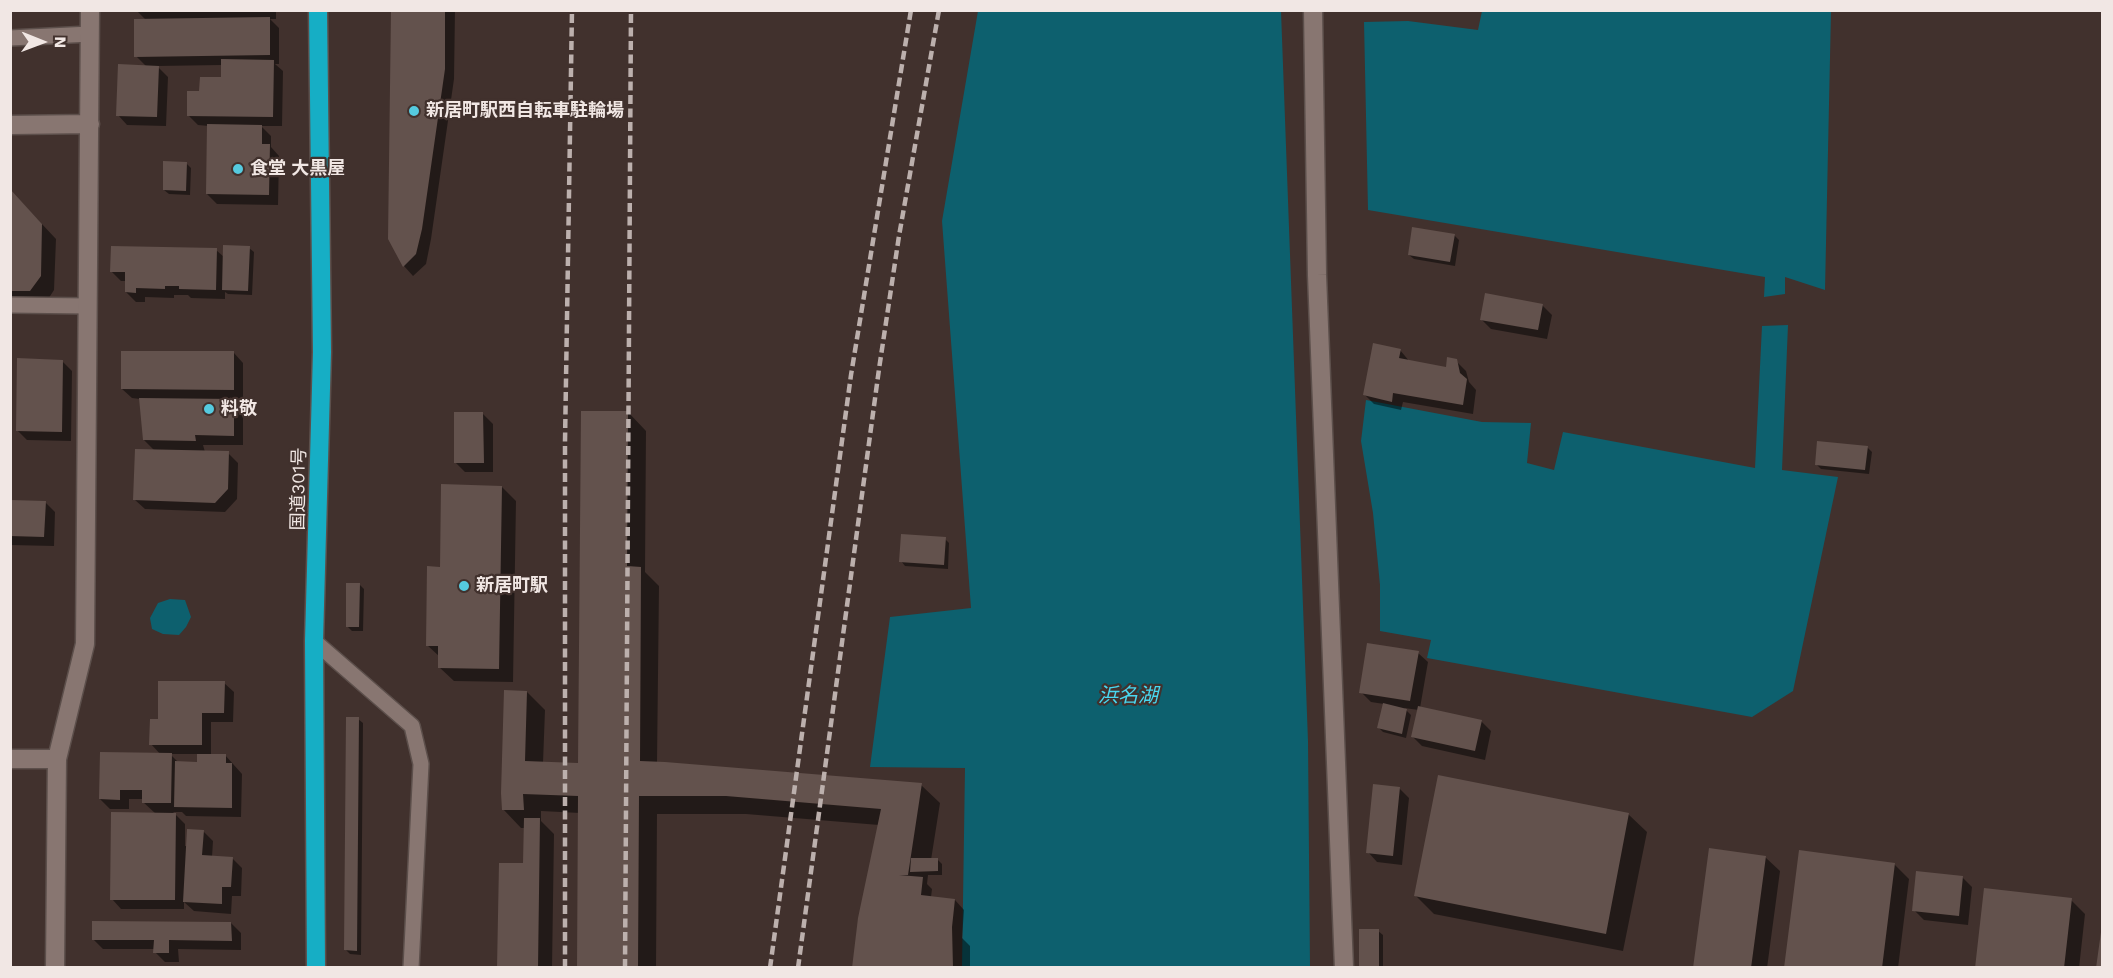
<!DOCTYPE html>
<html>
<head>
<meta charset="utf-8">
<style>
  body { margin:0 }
  #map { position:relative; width:2113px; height:978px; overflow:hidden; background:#41312d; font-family:"Work Sans",sans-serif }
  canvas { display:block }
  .frame { position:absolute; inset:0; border:12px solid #f1e7e4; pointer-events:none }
  .north { position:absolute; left:12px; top:12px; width:60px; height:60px; -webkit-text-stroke:4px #41312d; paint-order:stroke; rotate:91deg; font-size:16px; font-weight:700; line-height:24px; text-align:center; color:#f1e7e4 }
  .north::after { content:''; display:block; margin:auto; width:21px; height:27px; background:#f1e7e4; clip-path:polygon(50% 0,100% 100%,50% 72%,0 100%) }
</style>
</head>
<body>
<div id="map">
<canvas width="2113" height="978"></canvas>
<div class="frame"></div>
<div class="north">N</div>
</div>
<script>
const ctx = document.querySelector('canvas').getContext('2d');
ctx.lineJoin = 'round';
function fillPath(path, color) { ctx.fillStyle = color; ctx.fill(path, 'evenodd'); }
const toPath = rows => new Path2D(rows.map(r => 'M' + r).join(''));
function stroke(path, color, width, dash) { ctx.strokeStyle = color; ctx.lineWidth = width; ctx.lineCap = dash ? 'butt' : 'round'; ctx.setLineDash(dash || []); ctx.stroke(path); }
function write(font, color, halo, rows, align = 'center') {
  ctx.font = font + ' "Work Sans","Noto Sans JP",sans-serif'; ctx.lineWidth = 4.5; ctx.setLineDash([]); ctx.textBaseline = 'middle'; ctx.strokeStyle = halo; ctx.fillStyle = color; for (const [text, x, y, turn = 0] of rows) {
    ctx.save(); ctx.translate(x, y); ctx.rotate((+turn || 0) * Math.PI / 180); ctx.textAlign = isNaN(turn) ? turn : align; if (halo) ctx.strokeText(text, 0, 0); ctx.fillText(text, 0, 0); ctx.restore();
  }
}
fillPath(toPath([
  [978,11,1281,11,1308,741,1310,967,962,967,965,768,870,767,890,617,971,608,942,221],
  [1482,11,1831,11,1825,290,1785,277,1785,294,1764,297,1765,277,1368,210,1364,22,1408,21,1478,30],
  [1788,325,1782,470,1838,477,1793,691,1752,717,1427,658,1431,640,1380,631,1380,585,1373,513,1361,441,1366,400,1482,422,1531,423,1527,463,1554,470,1563,432,1755,468,1762,326],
  [170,599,185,600,191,617,186,627,179,635,163,634,152,629,150,618,158,603]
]), '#0d606e');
fillPath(toPath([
  [136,10,276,10,276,19,270,19,279,28,279,64,275,64,283,71,282,126,261,126,271,136,271,147,279,156,278,205,217,204,207,194,209,126,198,125,189,116,201,92,222,79,222,65,157,66,168,77,166,126,127,125,118,115,147,67,136,56,146,20],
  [392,10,455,10,454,79,431,239,426,264,413,276,404,266,389,239],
  [186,163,191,168,190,195,169,194,164,190],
  [10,190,56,239,54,290,45,304,10,304],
  [1454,235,1459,240,1455,266,1414,259,1409,255],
  [249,248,254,252,252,295,228,294,225,292,225,299,191,298,188,295,174,295,174,298,145,297,145,302,136,302,126,292,127,281,121,281,111,271,216,250,224,257],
  [1542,305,1552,315,1547,339,1491,329,1481,319],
  [1400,350,1410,362,1447,369,1456,361,1466,371,1469,382,1476,390,1473,414,1403,402,1401,410,1374,404,1364,394],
  [234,353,243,363,243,399,232,399,243,410,243,445,203,445,205,452,228,453,238,463,237,499,225,512,145,509,135,500,155,451,144,440,140,399,132,398,122,389],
  [62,361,72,371,71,441,27,440,17,430],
  [628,412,646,431,645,572,659,586,657,763,921,785,940,803,931,860,937,859,942,864,942,875,928,875,927,884,932,889,931,897,955,900,964,910,962,938,970,946,970,968,854,968,879,825,746,814,657,814,656,968,578,968,580,813,541,811,541,821,554,834,552,968,498,968,525,865,525,828,521,828,503,809,527,692,545,710,543,763,580,764],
  [483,414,493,424,493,472,465,472,455,462],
  [1867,447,1872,452,1869,474,1821,469,1817,465],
  [502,487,516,501,513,682,454,681,439,667,440,657,427,645,441,568],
  [10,501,45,502,55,512,54,546,10,545],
  [945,539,949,543,948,569,905,566,901,561],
  [359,584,364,589,363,631,352,631,347,626],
  [1418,653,1428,662,1420,708,1481,721,1491,731,1485,760,1422,746,1413,737,1419,710,1404,708,1411,715,1406,738,1383,732,1379,728,1384,704,1371,702,1361,692],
  [224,683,234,692,233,722,211,722,211,755,225,755,242,774,241,817,186,816,182,812,173,812,185,824,185,846,188,846,203,831,213,841,212,857,232,858,242,868,241,896,232,896,231,914,194,911,184,902,184,909,121,909,112,899,156,814,143,802,143,799,129,799,129,809,110,809,100,799,161,755,151,744,160,720],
  [170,754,199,754,199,763,179,763],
  [358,719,363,723,361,955,350,954,346,950],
  [1399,788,1409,798,1402,865,1377,862,1368,852],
  [1628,814,1647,832,1623,951,1434,914,1416,896],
  [1765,857,1780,871,1767,968,1694,968],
  [1894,864,1909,879,1898,968,1786,968],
  [1962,877,1972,887,1968,925,1924,920,1914,910],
  [2071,900,2085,914,2079,968,1976,968],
  [231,923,241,933,241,950,178,949,179,962,165,962,155,952,155,949,103,949,93,939],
  [1378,931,1383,935,1383,968,1360,968],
  [2102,933,2102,968,2098,968]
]), '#0007');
fillPath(toPath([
  [391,10,445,10,445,69,422,229,416,254,403,267,388,239],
  [270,17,270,55,134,57,134,19],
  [221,59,274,60,273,117,187,116,187,91,199,91,200,77,221,77],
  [118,64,159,66,157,117,116,116],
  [207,124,262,125,262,144,270,144,269,195,206,194],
  [163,161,187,162,186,191,163,190],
  [10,189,42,224,41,276,30,291,10,291],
  [1412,227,1455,234,1450,262,1408,255],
  [223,245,250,246,248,291,222,290],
  [111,246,217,248,216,290,179,289,179,286,165,286,165,289,136,288,136,293,125,292,125,272,110,272],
  [1485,293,1543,304,1538,330,1480,320],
  [1373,343,1401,349,1399,358,1446,367,1447,357,1457,359,1460,373,1467,379,1463,405,1393,393,1392,402,1363,395],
  [121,351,234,351,234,390,121,389],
  [17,358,63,360,62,432,16,431],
  [139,398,234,399,234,436,195,435,196,441,143,440],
  [581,411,628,411,627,566,641,567,640,761,665,762,922,783,908,875,899,875,923,877,921,895,955,899,952,927,953,968,852,968,858,918,881,809,726,796,639,796,638,968,577,968,578,796,523,794,524,810,502,810,501,793,504,690,527,691,525,761,578,763],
  [454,412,483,412,484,463,454,463],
  [1817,441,1868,446,1865,470,1815,465],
  [135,449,229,451,228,489,215,503,133,500],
  [441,484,502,486,499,669,438,668,438,646,426,646,427,566,440,567],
  [10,500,46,501,44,537,10,536],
  [901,534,946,537,944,565,899,562],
  [346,583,360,583,359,627,346,627],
  [1367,643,1419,651,1410,701,1359,693],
  [158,681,225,681,224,713,202,713,202,745,149,745,150,719,158,719],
  [1383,703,1407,709,1402,734,1377,728],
  [1418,706,1482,720,1475,751,1411,737],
  [346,717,359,717,357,951,344,950],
  [100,752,172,753,171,803,142,803,142,790,120,790,120,800,99,799],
  [197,754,226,754,226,763,232,763,232,808,174,807,175,761,197,762],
  [1438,775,1629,813,1606,934,1414,896],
  [1373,784,1400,787,1393,856,1366,853],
  [111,812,176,813,175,900,110,900],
  [524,818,540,818,538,968,497,968,499,863,523,863],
  [187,829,204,830,202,855,233,857,231,887,222,887,222,904,183,902],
  [1709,848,1766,856,1751,968,1693,968],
  [1799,850,1895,863,1882,968,1784,968],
  [911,858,938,858,938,871,910,872],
  [1916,871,1963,876,1959,916,1912,911],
  [1984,888,2072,898,2064,968,1975,968],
  [92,921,231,922,232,941,169,940,169,953,153,953,154,940,92,940],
  [1359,929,1379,929,1379,968,1359,968],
  [2101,932,2102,968,2096,968]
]), '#63524d');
const lane = toPath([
  [10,38,90,34],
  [10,305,88,306],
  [314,641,412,726,421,764,411,968]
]);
const street = toPath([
  [1313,10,1317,275,1344,968],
  [10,125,90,124],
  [10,759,57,759],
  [55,968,57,759,85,644,90,10]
]);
const highway = toPath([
  [316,968,314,641,322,352,318,10]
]);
stroke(lane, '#5c4f4b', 18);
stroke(street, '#5c4f4b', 21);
stroke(highway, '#5c4f4b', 21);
stroke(lane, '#887671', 15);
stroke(street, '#887671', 18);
stroke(highway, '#16aec5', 18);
stroke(toPath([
  [565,968,565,442,572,10],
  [625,968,631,10],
  [770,968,851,375,911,10],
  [798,968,879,369,899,236,939,10]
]), '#bcb0ad', 4.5, [9, 4.5]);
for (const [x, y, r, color] of [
  [414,111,6,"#55cadf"],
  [238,169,6,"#55cadf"],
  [209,409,6,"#55cadf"],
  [464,586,6,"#55cadf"]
]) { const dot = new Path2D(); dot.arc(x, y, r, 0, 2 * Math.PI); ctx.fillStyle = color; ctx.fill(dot); stroke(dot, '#41312d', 2); }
write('bold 18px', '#f1e7e4', '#41312d', [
  ["新居町駅西自転車駐輪場",426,111],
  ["食堂 大黒屋",250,169],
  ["料敬",221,409],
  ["新居町駅",476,586]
], 'left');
write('18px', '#f1e7e4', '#41312d', [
  ["国道301号",299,489,-89]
]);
write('italic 20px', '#49d8f1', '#41312d', [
  ["浜名湖",1128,696]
]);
</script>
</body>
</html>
